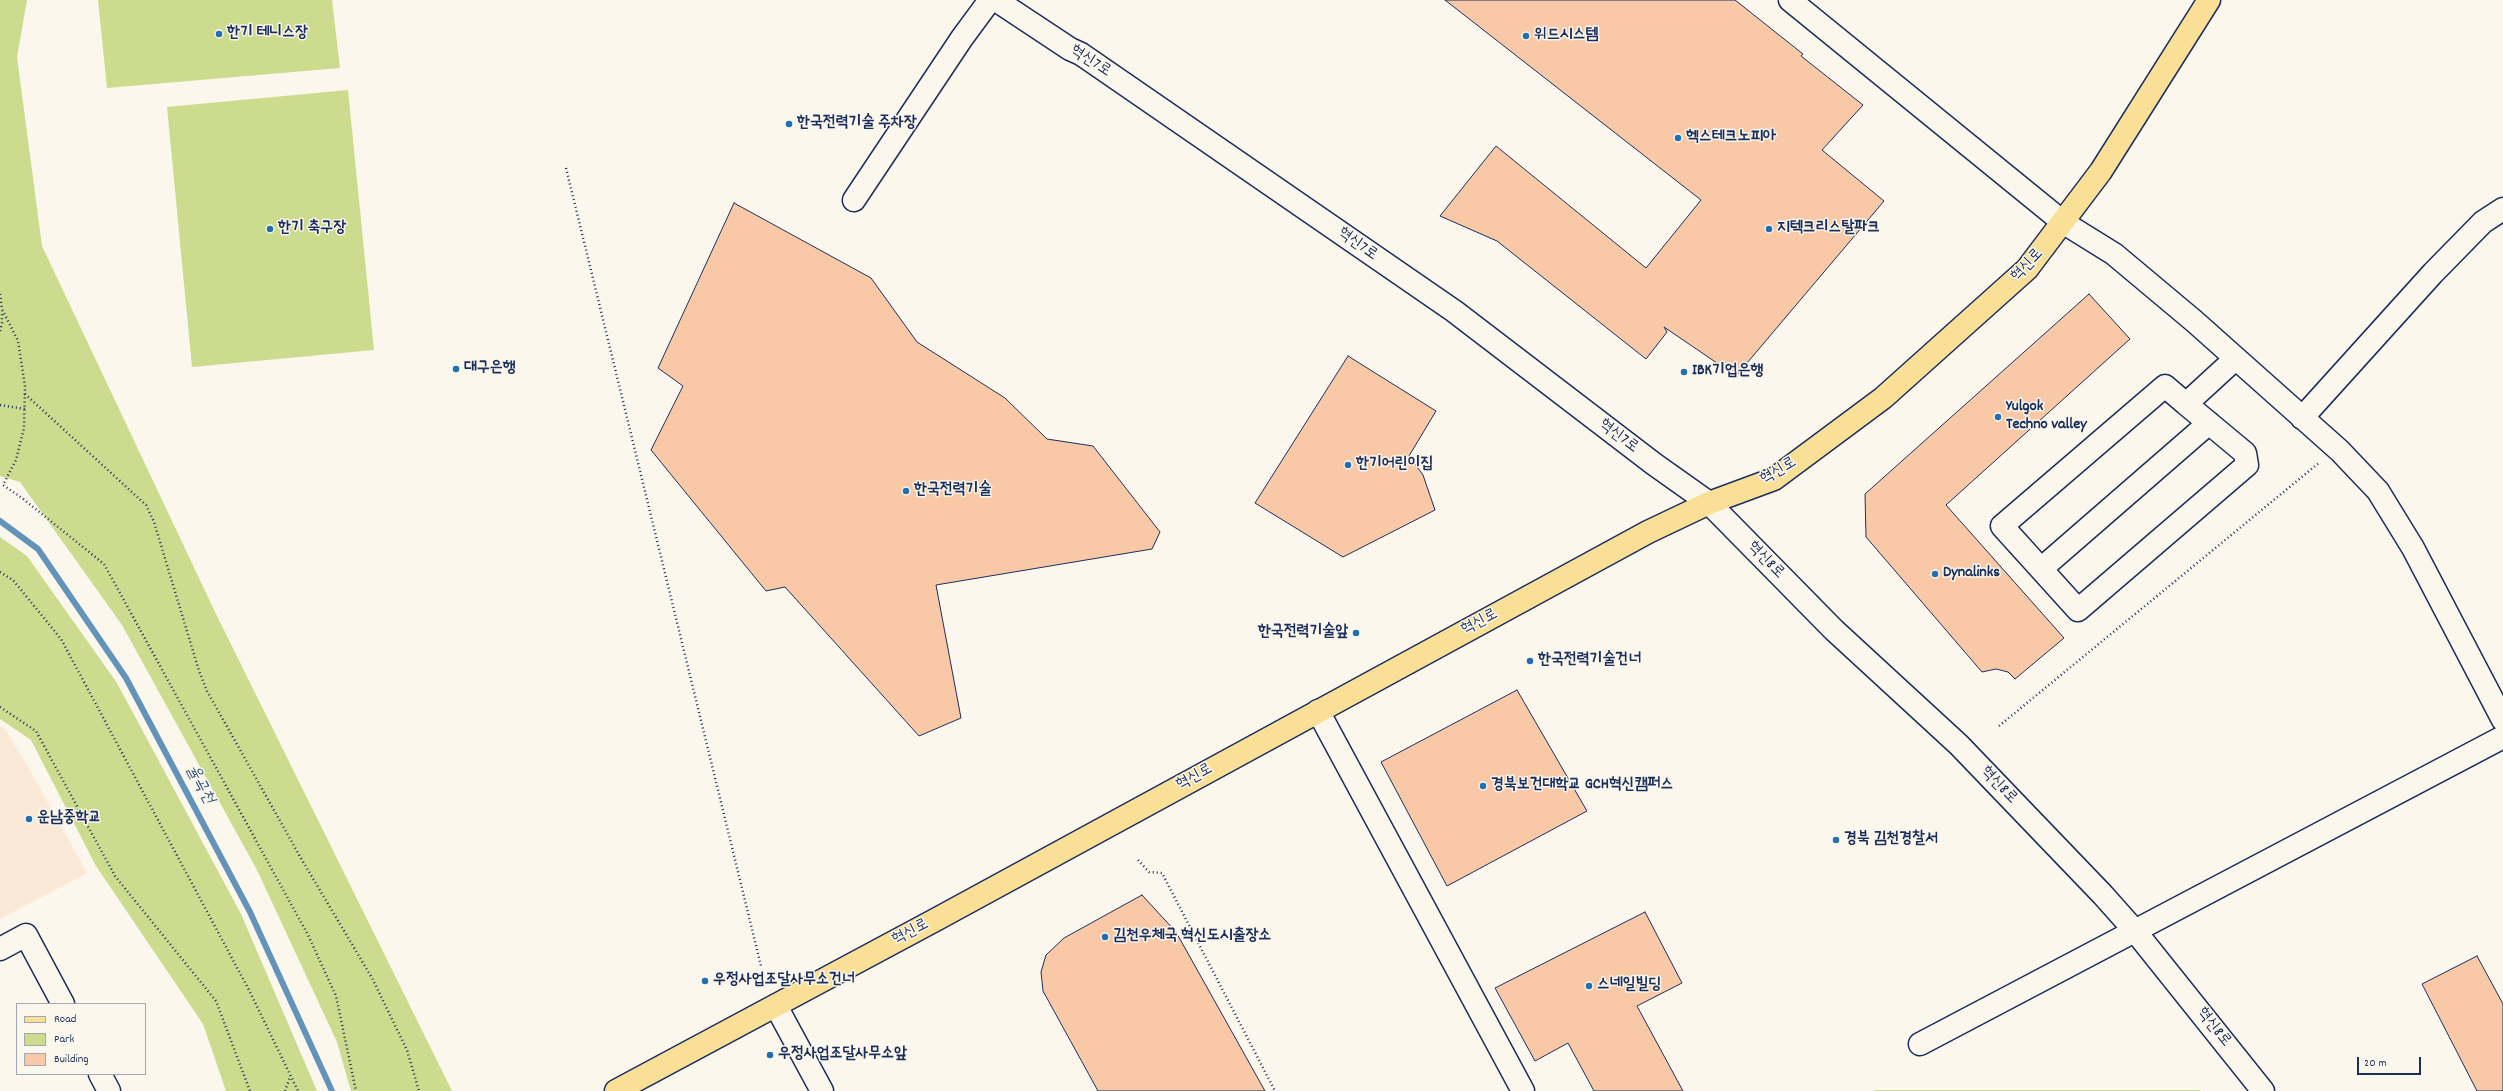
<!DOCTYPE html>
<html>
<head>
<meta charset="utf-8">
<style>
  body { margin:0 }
  #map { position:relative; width:2503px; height:1091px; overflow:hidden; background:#fbf7ec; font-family:Dekko,sans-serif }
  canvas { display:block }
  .legend { position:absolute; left:16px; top:1003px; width:130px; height:72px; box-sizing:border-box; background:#fbf7ec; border:1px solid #a1a7b3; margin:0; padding:5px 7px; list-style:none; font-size:12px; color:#1b2f5e }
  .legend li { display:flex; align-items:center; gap:8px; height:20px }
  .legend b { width:20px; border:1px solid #a1a7b3 }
  .scale { position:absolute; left:2357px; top:1057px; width:64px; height:18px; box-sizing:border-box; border:2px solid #1b2f5e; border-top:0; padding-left:5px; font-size:12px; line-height:14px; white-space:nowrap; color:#1b2f5e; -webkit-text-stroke:3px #fbf7ec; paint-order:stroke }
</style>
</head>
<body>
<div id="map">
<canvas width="2503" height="1091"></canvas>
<ul class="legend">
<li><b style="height:5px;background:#fadf96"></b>Road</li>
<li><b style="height:11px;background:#ccdb8e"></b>Park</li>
<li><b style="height:11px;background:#f8c8a7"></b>Building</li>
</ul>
<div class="scale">20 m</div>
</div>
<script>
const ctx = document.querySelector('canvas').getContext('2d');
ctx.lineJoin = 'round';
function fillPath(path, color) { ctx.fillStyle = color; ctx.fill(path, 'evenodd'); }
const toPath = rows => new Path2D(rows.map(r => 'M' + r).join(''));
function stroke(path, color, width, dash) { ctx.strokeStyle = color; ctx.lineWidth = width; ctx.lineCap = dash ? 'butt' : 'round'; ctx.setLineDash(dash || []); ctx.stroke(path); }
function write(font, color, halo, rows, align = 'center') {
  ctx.font = font + ' Dekko,"Poor Story",sans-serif'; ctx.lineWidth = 3; ctx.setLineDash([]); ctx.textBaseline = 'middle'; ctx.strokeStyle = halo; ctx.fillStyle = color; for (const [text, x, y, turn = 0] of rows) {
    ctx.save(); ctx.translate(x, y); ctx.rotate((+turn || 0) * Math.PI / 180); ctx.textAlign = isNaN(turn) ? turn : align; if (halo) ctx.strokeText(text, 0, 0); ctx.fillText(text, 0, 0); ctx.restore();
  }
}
fillPath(toPath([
  [0,726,5,729,27,765,87,873,0,919]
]), '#fae9d7');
fillPath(toPath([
  [0,0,27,0,17,57,42,246,216,614,452,1091,351,1091,337,1042,257,870,122,625,20,482,0,476],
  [98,0,332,0,340,68,107,88],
  [348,90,374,350,192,367,167,107],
  [0,537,27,556,117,683,241,914,317,1091,226,1091,203,1024,96,866,31,740,0,719],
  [1875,1090,2200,1090,2201,1091,1873,1091]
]), '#ccdb8e');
stroke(toPath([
  [0,521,38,549,126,678,250,912,332,1091]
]), '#6493b9', 6);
const building = toPath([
  [1445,0,1735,0,1803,54,1801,56,1863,105,1822,150,1884,201,1736,376,1664,327,1667,332,1646,359,1497,241,1440,216,1496,146,1646,268,1701,200,1445,0],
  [734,203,871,278,917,342,1005,398,1047,439,1093,446,1160,532,1152,549,936,585,961,718,919,736,785,587,766,591,651,450,683,386,658,368,734,203],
  [2089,294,2130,339,1946,505,2064,638,2015,679,2008,672,1996,669,1982,672,1866,537,1865,494,2089,294],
  [1348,356,1436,411,1409,456,1423,475,1435,510,1343,557,1255,503,1348,356],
  [1517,690,1587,811,1447,886,1381,762,1517,690],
  [1142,895,1176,932,1265,1091,1098,1091,1043,991,1041,972,1046,955,1064,938,1142,895],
  [1645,912,1682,983,1637,1006,1683,1091,1594,1091,1568,1043,1535,1061,1495,988,1645,912],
  [2477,956,2503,1004,2503,1091,2477,1091,2422,984,2477,956]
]);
fillPath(building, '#f8c8a7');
stroke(building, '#1b2f5e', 1);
const minor = toPath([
  [996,0,1070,49,1081,54,1454,311,1654,464,1709,503,1834,630,1959,745,2103,895,2135,931,2263,1091],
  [1790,0,2064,223,2114,254,2194,321,2340,451,2378,491,2413,548,2503,720],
  [854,200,962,38,990,0],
  [2186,404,2245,453,2247,465,2078,610,2002,526,2165,386,2186,404,2235,359],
  [2302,418,2433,273,2483,222,2503,209],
  [2041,569,2209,423],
  [1318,711,1523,1091],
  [0,949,26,935,63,1004],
  [776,1006,822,1091],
  [1920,1044,2503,737],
  [100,1074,109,1091]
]);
const major = toPath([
  [616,1091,937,919,1648,532,1709,503,1774,479,1883,398,2027,269,2101,171,2209,0]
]);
stroke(minor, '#1b2f5e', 25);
stroke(major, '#1b2f5e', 25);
stroke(toPath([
  [566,168,761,966],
  [0,294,2,309,18,341,25,386,24,428,16,460,3,485,22,498,104,564,308,935,336,996,356,1091],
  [0,331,2,323,2,311],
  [25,394,146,505,154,522,199,671,207,691,302,860,372,978,407,1050,419,1091],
  [0,405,25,409],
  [0,572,13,580,61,639,249,990,298,1091],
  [0,707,36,731,115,876,216,1001,250,1091],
  [1999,726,2320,462],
  [1138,860,1149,872,1162,873,1275,1091],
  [285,1091,290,1077]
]), '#1b2f5e', 2.5, [1, 3]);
stroke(minor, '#fbf7ec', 22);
stroke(major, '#fadf96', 22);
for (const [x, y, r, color] of [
  [219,34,4,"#1f6fb2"],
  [1526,36,4,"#1f6fb2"],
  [789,124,4,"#1f6fb2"],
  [1678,138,4,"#1f6fb2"],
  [270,229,4,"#1f6fb2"],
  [1769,229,4,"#1f6fb2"],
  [456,369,4,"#1f6fb2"],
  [1684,372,4,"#1f6fb2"],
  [1998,417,4,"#1f6fb2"],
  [1348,465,4,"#1f6fb2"],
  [906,491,4,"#1f6fb2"],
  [1935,574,4,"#1f6fb2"],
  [1356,633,4,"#1f6fb2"],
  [1530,661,4,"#1f6fb2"],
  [1483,786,4,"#1f6fb2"],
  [29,819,4,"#1f6fb2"],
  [1836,840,4,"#1f6fb2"],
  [1105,937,4,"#1f6fb2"],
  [705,981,4,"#1f6fb2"],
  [1589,986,4,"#1f6fb2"],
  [770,1055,4,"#1f6fb2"]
]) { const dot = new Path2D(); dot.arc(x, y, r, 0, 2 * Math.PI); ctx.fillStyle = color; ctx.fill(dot); stroke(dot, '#fbf7ec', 1.5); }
write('bold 16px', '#1b2f5e', '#fbf7ec', [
  ["한기 테니스장",227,34],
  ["위드시스템",1534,36],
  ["한국전력기술 주차장",797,124],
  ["헥스테크노피아",1686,138],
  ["한기 축구장",278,229],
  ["지텍크리스탈파크",1777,229],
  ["대구은행",464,369],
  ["IBK기업은행",1692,372],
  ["Yulgok",2006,408],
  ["Techno valley",2006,426],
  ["한기어린이집",1356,465],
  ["한국전력기술",914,491],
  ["Dynalinks",1943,574],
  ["한국전력기술앞",1348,633,"right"],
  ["한국전력기술건너",1538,661],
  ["경북보건대학교 GCH혁신캠퍼스",1491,786],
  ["운남중학교",37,819],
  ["경북 김천경찰서",1844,840],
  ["김천우체국 혁신도시출장소",1113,937],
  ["우정사업조달사무소건너",713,981],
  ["스네일빌딩",1597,986],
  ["우정사업조달사무소앞",778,1055]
], 'left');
write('16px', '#1b2f5e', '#fbf7ec', [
  ["혁신7로",1090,62,32],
  ["혁신7로",1357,245,35],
  ["혁신로",2028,266,-47],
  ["혁신7로",1618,437,37],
  ["혁신로",1779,472,-31],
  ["혁신8로",1765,561,45],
  ["혁신로",1480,623,-28],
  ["혁신로",1195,778,-29],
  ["혁신8로",1998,786,46],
  ["혁신로",911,933,-28],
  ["혁신8로",2213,1028,51]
]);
write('italic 17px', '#3a5984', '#fbf7ec', [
  ["율곡천",199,785,62]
]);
</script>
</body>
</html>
